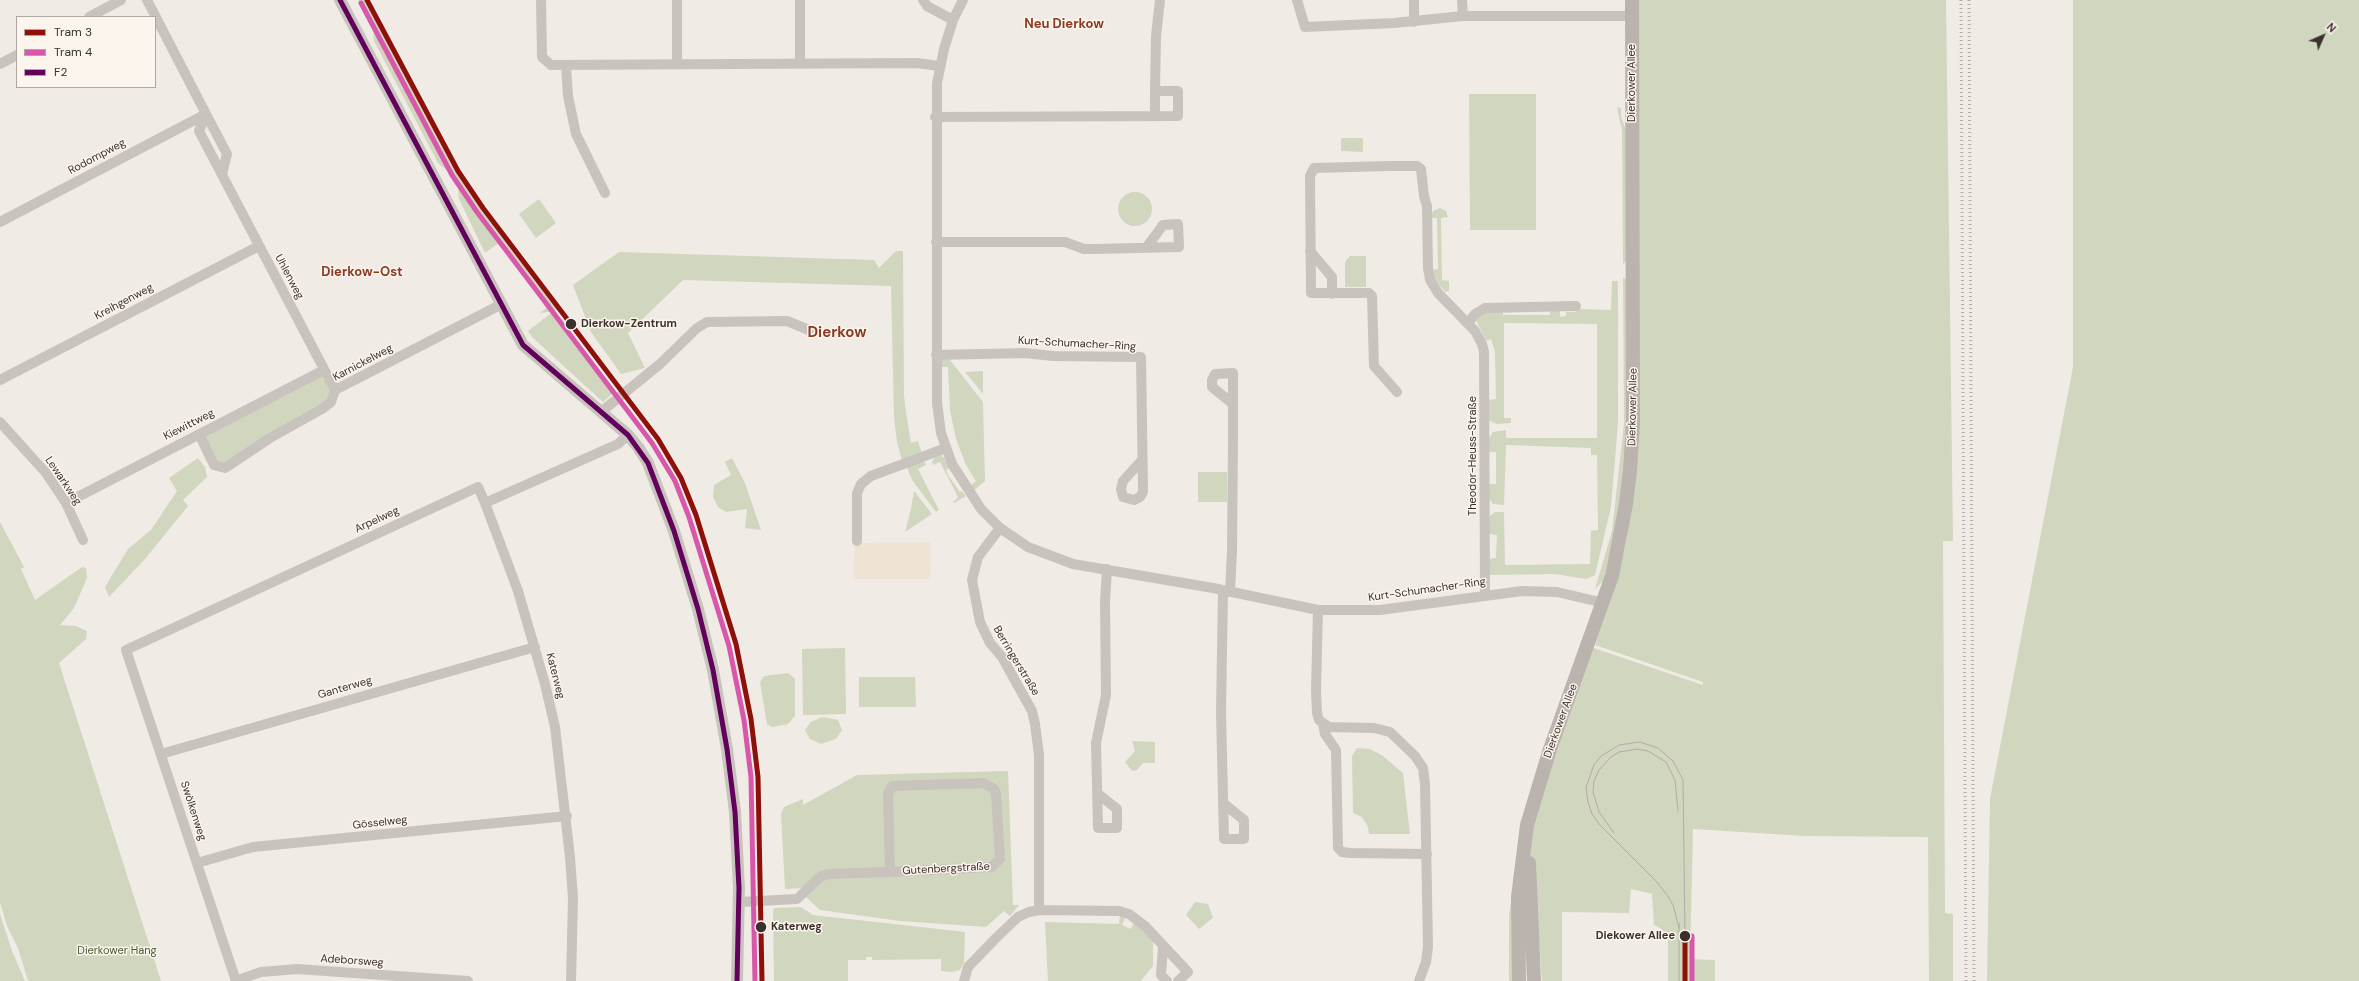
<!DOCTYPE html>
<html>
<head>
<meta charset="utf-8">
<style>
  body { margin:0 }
  #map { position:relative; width:2359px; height:981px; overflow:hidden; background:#f0ebe5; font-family:"DM Sans",sans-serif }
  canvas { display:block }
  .legend { position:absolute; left:16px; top:16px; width:140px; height:72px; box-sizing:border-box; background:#fbf5ee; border:1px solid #aea6a0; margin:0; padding:5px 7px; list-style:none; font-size:12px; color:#3b302b }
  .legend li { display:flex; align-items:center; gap:8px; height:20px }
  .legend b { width:20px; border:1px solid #aea6a0 }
  .north { position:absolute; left:2303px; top:16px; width:40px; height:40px; -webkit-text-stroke:3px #fbf5ee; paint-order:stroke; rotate:45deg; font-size:11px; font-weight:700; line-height:16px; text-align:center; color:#3b302b }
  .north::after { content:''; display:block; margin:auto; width:14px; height:18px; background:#3b302b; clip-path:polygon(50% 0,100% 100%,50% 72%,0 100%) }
</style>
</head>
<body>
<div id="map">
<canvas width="2359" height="981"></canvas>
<ul class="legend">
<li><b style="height:5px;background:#8d110a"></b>Tram 3</li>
<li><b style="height:5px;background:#d758ab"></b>Tram 4</li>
<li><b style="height:5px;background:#62005b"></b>F2</li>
</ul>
<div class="north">N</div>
</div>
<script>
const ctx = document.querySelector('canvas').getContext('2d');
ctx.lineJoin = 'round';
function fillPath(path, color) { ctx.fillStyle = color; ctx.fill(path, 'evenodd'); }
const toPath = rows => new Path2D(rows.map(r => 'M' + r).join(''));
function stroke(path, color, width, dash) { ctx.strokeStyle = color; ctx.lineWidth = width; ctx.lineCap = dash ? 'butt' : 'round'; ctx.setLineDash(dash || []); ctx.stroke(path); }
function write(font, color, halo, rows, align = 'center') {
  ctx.font = font + ' "DM Sans",sans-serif'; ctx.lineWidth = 3; ctx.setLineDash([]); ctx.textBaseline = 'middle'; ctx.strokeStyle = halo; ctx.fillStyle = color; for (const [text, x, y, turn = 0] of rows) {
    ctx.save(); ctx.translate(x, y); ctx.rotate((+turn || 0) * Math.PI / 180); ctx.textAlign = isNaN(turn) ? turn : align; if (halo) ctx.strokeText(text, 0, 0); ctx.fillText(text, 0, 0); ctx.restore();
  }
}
fillPath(toPath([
  [358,0,367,0,436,131,471,191,559,308,555,311,560,321,614,392,603,402,532,337,528,331,554,311,540,313,549,306,500,242,485,253,459,199,458,187,451,174,438,163,374,41,373,27],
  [1638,0,1946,0,1953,541,1943,541,1945,913,1953,914,1953,981,1929,981,1928,837,1805,836,1693,829,1690,959,1715,960,1715,981,1668,981,1668,936,1660,928,1654,925,1652,894,1631,889,1629,913,1562,912,1562,981,1542,981,1535,886,1529,851,1530,830,1588,646,1703,685,1703,682,1595,645,1611,599,1625,547,1634,485],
  [2073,0,2359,0,2359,981,1987,981,1990,799,2073,367],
  [1469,94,1536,94,1536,230,1470,230],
  [1617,107,1621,108,1621,117,1626,130,1626,261,1623,264,1622,131],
  [1341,138,1363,138,1363,152,1341,151],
  '1118 209a17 17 0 1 1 34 0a17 17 0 1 1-34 0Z',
  [539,199,556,223,536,238,519,214],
  [1440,208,1446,211,1448,217,1441,218,1442,280,1449,281,1449,291,1445,292,1433,277,1432,270,1438,269,1437,218,1431,218,1433,211],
  [896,251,903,251,904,396,907,419,911,443,918,441,923,457,903,464,897,442,894,417,891,286,683,280,628,333,645,368,621,374,591,332,573,285,619,252,874,260,879,268],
  [1350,256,1366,256,1366,287,1345,287,1345,262],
  [1623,277,1627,280,1628,425,1623,485,1604,580,1595,589,1612,531,1624,424],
  [1612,281,1618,281,1618,423,1611,507,1595,575,1586,579,1555,574,1490,575,1489,559,1496,558,1497,535,1489,534,1489,517,1495,512,1504,512,1505,565,1590,564,1591,531,1598,530,1597,455,1591,455,1591,448,1506,445,1504,505,1493,504,1489,498,1488,484,1496,484,1496,452,1489,452,1488,440,1493,432,1506,430,1506,438,1597,438,1597,324,1504,323,1504,418,1511,418,1511,423,1497,424,1490,421,1488,417,1488,400,1496,399,1495,352,1491,339,1486,341,1476,320,1479,314,1503,309,1503,315,1550,315,1550,308,1560,309,1560,317,1566,316,1566,312,1576,312,1577,309,1611,310],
  [941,359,950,360,983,402,985,481,973,491,971,485,976,481,966,465,956,439,950,410,948,367,941,367],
  [324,370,335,390,331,402,220,468,199,434],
  [983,371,983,394,965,372],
  [937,455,941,455,944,458,949,468,946,470,948,475,960,492,962,491,966,496,954,503,953,502,958,497,940,462,933,465,932,461],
  [198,458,205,467,207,477,183,500,188,506,145,559,109,597,105,587,128,549,151,530,177,491,169,478],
  [732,458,745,483,761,530,745,528,747,509,726,512,718,507,713,497,714,485,731,475,725,462],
  [923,459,926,465,918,469,939,510,936,512,912,480,906,465],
  [1198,472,1227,472,1227,502,1198,502],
  [914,491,932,514,905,532,911,509],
  [0,522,24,567,21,569,35,600,82,567,86,568,87,578,74,608,60,625,76,626,87,631,86,639,59,663,161,981,28,981,18,948,7,926,0,902],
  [845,648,846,714,803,715,802,649],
  [788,673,795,679,795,716,788,724,772,727,767,724,760,682,764,676],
  [859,677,915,677,916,707,859,707],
  [822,717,838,720,842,730,836,739,821,744,810,739,805,730,811,722],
  [1132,741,1155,742,1155,763,1143,763,1137,770,1132,771,1125,762,1135,751],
  [1357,748,1370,749,1383,756,1403,773,1410,834,1369,834,1368,827,1362,817,1353,813,1352,756],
  [1008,771,1013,905,1019,905,1010,916,1004,911,986,927,900,921,820,910,807,898,804,888,785,889,781,814,784,807,803,799,803,805,857,775],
  [1512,895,1513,981,1509,981,1509,915],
  [1195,902,1208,904,1213,918,1199,929,1186,915],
  [801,907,813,915,965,932,964,963,960,970,952,972,941,971,941,959,872,960,872,957,866,957,866,960,848,960,848,981,774,981,773,912,774,908],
  [0,914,12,951,25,981,0,981],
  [1120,916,1125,918,1122,925,1131,929,1134,922,1153,940,1153,966,1141,981,1048,981,1045,922,1119,924]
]), '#d1d6bf');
fillPath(toPath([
  [930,542,931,579,853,579,855,543]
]), '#eee3d5');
stroke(toPath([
  [147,0,206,114,199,131,335,390],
  [541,0,542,57,551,65,917,63,939,66],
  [677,0,677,64],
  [800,0,800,64],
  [923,0,927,6,953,20],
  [963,0,953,20,944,49,937,83,937,403,941,433,952,464,981,509,1000,528,1028,547,1073,564,1213,588,1318,610,1380,610,1522,591,1557,592,1604,603],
  [1297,0,1305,27,1394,23,1463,16,1632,16],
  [1414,0,1414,22],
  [1462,0,1463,16],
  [89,17,121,0],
  [0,64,17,55],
  [566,65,568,96,576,134,605,193],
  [1155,91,1156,36,1160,0],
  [935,117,1178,116,1178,91,1155,91,1155,116],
  [0,222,206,114,227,154,222,174],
  [936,242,1065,242,1084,249,1095,249,1179,247,1178,224,1163,225,1146,248],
  [1310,251,1332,277,1332,294],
  [1468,323,1475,314,1485,308,1576,306],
  [936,355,1025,353,1053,356,1141,357,1143,492,1140,497,1134,500,1123,497,1121,489,1123,481,1142,460],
  [0,380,259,246],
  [1397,392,1374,366,1372,296,1369,293,1311,293,1310,176,1314,168,1389,166,1417,166,1421,169,1424,196,1427,206,1428,268,1430,280,1438,293,1475,331,1482,344,1484,352,1485,594],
  [601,412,660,364,697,328,707,322,787,321,809,330],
  [0,422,46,473,66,503,83,540],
  [199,434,214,465,225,468,270,438,322,409,331,402,335,390,500,305],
  [66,503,324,370],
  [485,503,518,591,545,684,555,727,570,857,573,898,571,981],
  [1000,528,978,557,972,580,980,622,990,643,1002,657,1032,711,1035,724,1039,755,1039,910],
  [857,541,857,493,861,484,871,476,946,448],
  [1223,590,1221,712,1224,839,1244,839,1244,820,1223,803],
  [1230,592,1232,551,1233,439,1233,373,1215,374,1212,380,1212,387,1233,404],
  [1318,610,1316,690,1317,713,1319,720,1329,727,1374,728,1390,732,1415,756,1423,768,1425,784,1428,947,1426,962,1419,981],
  [1323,724,1325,734,1336,750,1338,848,1342,852,1350,853,1427,854],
  [161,754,535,647],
  [1097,793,1117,809,1117,828,1098,828,1096,743,1106,695,1105,601,1107,569],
  [197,863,253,847,567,816],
  [740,902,797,899,820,877,828,874,890,872,992,867,1000,859,996,793,994,789,984,783,892,786,888,794,890,872],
  [1163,947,1161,975,1167,981],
  [235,981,261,972,297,969,468,981],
  [236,981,126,650,478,487,485,503,618,444,628,435],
  [964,981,968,967,997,937,1018,917,1029,912,1039,910,1119,911,1129,914,1145,926,1188,972,1178,981]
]), '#c9c3be', 10);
stroke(toPath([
  [340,0,523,345,628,435,638,447,648,463,674,531,698,609,713,670,727,749,735,812,739,888,737,981]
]), '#c9c3be', 12);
stroke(toPath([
  [1529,863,1534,981],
  [1519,981,1518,897,1527,825,1550,749,1612,576,1626,504,1630,471,1633,423,1632,0]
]), '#bab3ae', 14);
stroke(toPath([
  [1614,833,1599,812,1593,792,1594,781,1599,770,1611,757,1619,752,1637,749,1648,751,1666,762,1675,780,1678,811],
  [1679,923,1679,981],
  [1679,928,1673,905,1667,895,1656,881,1600,825,1592,814,1588,802,1586,787,1594,765,1601,756,1619,745,1640,742,1658,748,1673,761,1683,780,1685,936]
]), '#b1aca8', 1);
stroke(toPath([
  [1961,0,1966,981],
  [1969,0,1974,981]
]), '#b1aca8', 3, [1, 3]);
stroke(toPath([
  [340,0,523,345,628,435,648,463,674,531,698,609,713,670,727,749,735,812,739,888,737,981]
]), '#62005b', 5);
stroke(toPath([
  [367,0,458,171,483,208,658,439,681,478,696,515,736,644,751,719,758,777,762,981],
  [1685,936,1685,981]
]), '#8d110a', 5);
stroke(toPath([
  [361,3,452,175,477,212,652,443,675,481,689,517,729,646,744,720,751,777,755,981],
  [1692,936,1692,981]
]), '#d758ab', 5);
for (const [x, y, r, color] of [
  [571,324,6,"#3b302b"],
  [761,927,6,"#3b302b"],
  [1685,936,6,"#3b302b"]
]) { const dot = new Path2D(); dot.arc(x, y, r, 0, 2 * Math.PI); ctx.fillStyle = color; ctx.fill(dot); stroke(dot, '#fbf5ee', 1.5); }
write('11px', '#3b302b', '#fbf5ee', [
  ["Dierkower Allee",1632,83,-90],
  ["Rodompweg",97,157,-28],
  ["Uhlenweg",289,277,62],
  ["Kreihgenweg",124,302,-28],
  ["Kurt-Schumacher-Ring",1077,344,3],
  ["Karnickelweg",363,363,-28],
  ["Dierkower Allee",1633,407,-89],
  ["Kiewittweg",189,425,-27],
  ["Theodor-Heuss-Straße",1473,456,-90],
  ["Lewarkweg",63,481,56],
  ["Arpelweg",377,520,-25],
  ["Kurt-Schumacher-Ring",1427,590,-8],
  ["Berringerstraße",1016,661,59],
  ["Katerweg",555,676,76],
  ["Ganterweg",345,688,-16],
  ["Dierkower Allee",1561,721,-70],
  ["Swölkenweg",193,811,72],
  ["Gösselweg",380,823,-6],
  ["Gutenbergstraße",946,869,-3],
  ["Adeborsweg",352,961,4]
]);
write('bold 11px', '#3b302b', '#fbf5ee', [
  ["Dierkow-Zentrum",581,324],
  ["Katerweg",771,927],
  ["Diekower Allee",1675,936,"right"]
], 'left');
write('11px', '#4a5a2e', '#fbf5ee', [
  ["Dierkower Hang",117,951]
]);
write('bold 13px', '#8c3b22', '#fbf5ee', [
  ["Neu Dierkow",1064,25],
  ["Dierkow-Ost",362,273]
]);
write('bold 15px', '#8c3b22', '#fbf5ee', [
  ["Dierkow",837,333]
]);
</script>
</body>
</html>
